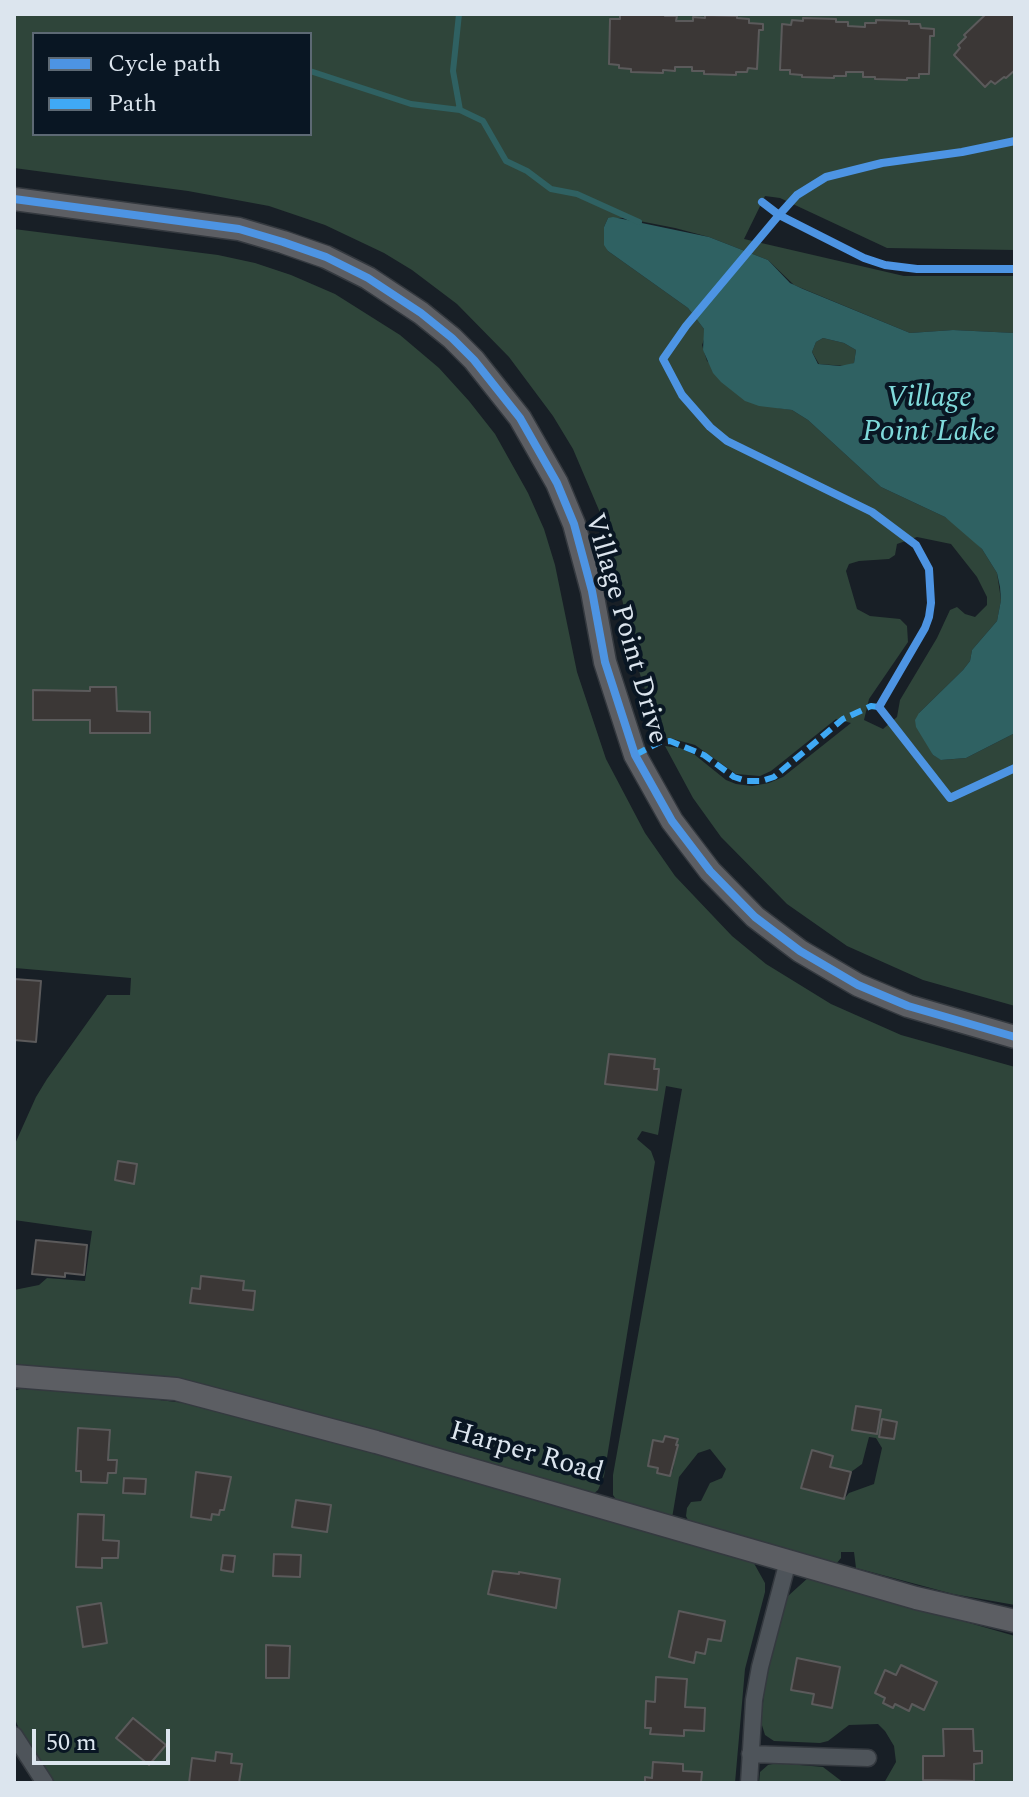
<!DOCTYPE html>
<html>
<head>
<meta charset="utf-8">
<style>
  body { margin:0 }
  #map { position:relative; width:1029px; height:1797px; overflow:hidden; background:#181f26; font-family:Spectral,serif }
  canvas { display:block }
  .frame { position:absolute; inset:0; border:16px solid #dce5ee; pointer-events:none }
  .legend { position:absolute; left:32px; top:32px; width:280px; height:104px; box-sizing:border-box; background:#091623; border:2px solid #5d6974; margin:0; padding:10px 14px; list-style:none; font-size:24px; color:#dce5ee }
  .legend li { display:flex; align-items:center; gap:16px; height:40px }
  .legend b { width:40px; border:2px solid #5d6974 }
  .scale { position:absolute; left:32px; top:1729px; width:138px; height:36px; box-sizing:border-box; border:4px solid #dce5ee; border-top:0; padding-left:10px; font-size:24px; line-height:28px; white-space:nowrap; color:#dce5ee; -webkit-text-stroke:6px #091623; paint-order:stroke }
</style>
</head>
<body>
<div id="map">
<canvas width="1029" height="1797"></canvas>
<div class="frame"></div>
<ul class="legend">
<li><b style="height:10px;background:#4d94e3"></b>Cycle path</li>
<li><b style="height:10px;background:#3fa9f5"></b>Path</li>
</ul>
<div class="scale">50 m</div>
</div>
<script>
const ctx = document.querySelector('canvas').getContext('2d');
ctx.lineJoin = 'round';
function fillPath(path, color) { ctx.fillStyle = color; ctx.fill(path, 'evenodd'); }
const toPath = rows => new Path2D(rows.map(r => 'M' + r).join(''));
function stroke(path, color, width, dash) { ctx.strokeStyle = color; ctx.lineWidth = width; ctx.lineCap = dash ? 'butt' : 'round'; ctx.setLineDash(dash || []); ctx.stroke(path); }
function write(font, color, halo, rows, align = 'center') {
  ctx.font = font + ' Spectral,serif'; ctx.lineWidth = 8; ctx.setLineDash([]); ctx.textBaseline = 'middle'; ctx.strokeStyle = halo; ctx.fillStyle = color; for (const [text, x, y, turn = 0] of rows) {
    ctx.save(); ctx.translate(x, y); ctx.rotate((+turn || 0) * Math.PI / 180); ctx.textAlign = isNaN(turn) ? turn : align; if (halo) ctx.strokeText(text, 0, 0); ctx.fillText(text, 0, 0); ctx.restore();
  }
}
fillPath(toPath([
  [14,14,632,14,620,15,620,19,611,19,609,64,619,65,619,68,631,69,631,72,674,71,675,67,692,67,692,71,704,71,704,74,736,75,736,72,747,72,748,68,757,68,759,30,763,30,763,24,749,23,749,19,737,18,737,16,706,15,705,18,693,17,693,21,676,21,676,16,665,16,664,14,986,14,958,45,960,48,954,55,985,87,991,81,995,84,1004,77,1006,78,1015,70,1015,250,887,248,780,198,765,196,744,239,904,276,1015,276,1015,333,953,330,910,333,794,285,768,260,709,237,675,228,624,218,608,218,604,227,604,239,608,251,688,308,704,329,705,337,702,345,707,361,778,408,792,410,808,420,881,487,945,517,961,528,982,549,997,573,1001,600,997,621,972,650,970,661,963,670,919,713,933,755,942,760,966,758,1015,733,1015,1006,923,980,847,946,787,904,721,837,693,798,665,746,680,748,695,755,726,780,736,784,752,786,769,783,783,777,851,723,836,719,771,771,760,776,736,774,695,745,670,738,661,738,635,659,607,529,573,449,553,416,509,357,457,304,412,270,384,253,325,225,269,206,188,191,14,168],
  [804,18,847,22,848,26,865,27,865,23,920,24,921,28,934,30,934,35,930,36,929,73,919,74,907,78,907,80,876,79,863,72,846,72,846,76,834,76,834,78,803,77,802,75,790,70,781,70,782,25,791,25,792,20,803,21],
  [34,34,310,34,310,134,34,134],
  [917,537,951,544,977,577,987,597,987,605,975,617,965,614,957,607,950,610,937,638,900,700,897,717,883,729,864,720,869,699,908,642,907,626,900,619,870,616,857,609,846,571,849,564,859,561,889,559,895,555,897,544],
  [14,229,218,255,255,263,291,275,335,294,400,335,439,368,469,401,495,434,528,493,544,529,555,565,577,672,606,759,645,833,675,876,732,936,766,964,831,1004,901,1035,1015,1067,1015,1605,953,1594,856,1568,854,1552,841,1552,841,1558,836,1564,689,1522,686,1516,687,1508,691,1502,701,1501,710,1483,722,1478,726,1469,710,1449,698,1453,679,1477,672,1518,617,1501,613,1495,613,1475,682,1089,666,1086,658,1135,642,1131,637,1139,651,1151,655,1162,604,1476,598,1490,592,1495,216,1389,95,1373,14,1365,14,1290,39,1285,47,1278,85,1281,92,1231,14,1220,14,1146,36,1097,47,1079,107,995,130,995,131,978,15,968,14,970],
  [869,1437,876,1438,882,1448,874,1484,849,1493,844,1499,801,1488,812,1450,833,1456,830,1467,851,1472,862,1464],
  [677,1439,673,1470,670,1476,657,1473,658,1468,648,1465,653,1440,663,1442],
  [823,338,844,343,856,350,854,363,846,366,819,364,812,352,816,342],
  [31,1385,202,1405,304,1429,751,1558,765,1583,765,1592,745,1669,735,1783,55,1783,22,1736,14,1717,14,1391],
  [809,1577,1015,1636,1015,1783,884,1783,896,1762,894,1746,885,1731,878,1724,849,1725,828,1741,820,1743,774,1741,765,1735,761,1722,767,1664,788,1596],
  [777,1763,823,1767,844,1783,759,1783,760,1772,768,1765]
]), '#2f453a');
fillPath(toPath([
  [613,217,709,237,768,260,790,283,803,289,910,333,953,330,1015,333,1015,733,966,758,941,760,933,755,916,727,915,720,919,713,963,670,970,661,972,650,997,621,1001,600,1000,587,997,573,982,549,945,517,881,487,808,420,792,410,759,406,745,401,721,382,713,373,703,350,704,329,688,308,608,251,604,245,604,227,608,218],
  [823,338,844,343,856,350,854,363,840,366,818,364,812,352,816,342]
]), '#2f6162');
stroke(toPath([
  [459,14,453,71,460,110],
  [310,71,411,104,460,110,483,121,506,161,527,171,551,189,577,194,639,222]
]), '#2f6162', 6);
const building = toPath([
  [632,14,664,14,665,16,677,16,676,21,693,21,693,17,705,18,705,15,737,16,737,18,749,19,749,23,763,24,763,30,759,30,757,69,748,68,747,72,736,72,736,75,704,74,704,71,692,71,692,67,675,67,675,71,663,70,663,73,631,72,631,69,619,68,619,65,609,64,610,19,620,19,620,15,632,14],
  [986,14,1015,14,1015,70,1006,78,1004,77,995,84,991,81,985,87,954,55,960,48,958,45,966,37,964,35,986,14],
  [803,18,836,19,836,22,848,22,848,26,865,27,865,23,876,23,876,20,909,21,909,24,920,24,921,28,934,29,934,36,930,36,929,74,919,74,919,78,907,78,907,80,875,79,875,77,863,77,863,72,846,72,846,76,834,76,834,78,802,77,802,75,790,74,790,70,780,70,782,24,791,25,792,20,803,21,803,18],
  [90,687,116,687,117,711,150,712,150,733,90,733,90,720,33,720,33,690,90,691,90,687],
  [14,979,41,981,36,1042,14,1040,14,979],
  [609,1054,655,1059,654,1069,659,1069,657,1090,605,1084,609,1054],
  [118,1161,137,1164,134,1184,115,1180,118,1161],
  [36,1240,87,1245,84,1275,65,1273,65,1277,32,1274,36,1240],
  [201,1276,244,1281,243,1290,255,1291,253,1310,190,1303,192,1288,200,1289,201,1276],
  [856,1406,881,1410,877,1434,852,1430,856,1406],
  [882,1419,897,1422,894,1439,879,1437,882,1419],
  [78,1428,110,1430,108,1460,117,1460,116,1473,108,1473,107,1483,81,1482,81,1471,76,1471,78,1428],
  [665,1436,678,1439,676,1445,678,1445,670,1476,657,1473,658,1468,648,1466,653,1440,663,1442,665,1436],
  [812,1450,833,1456,830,1467,851,1472,844,1499,801,1488,812,1450],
  [196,1472,231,1477,224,1510,220,1510,219,1515,212,1514,211,1520,191,1517,196,1472],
  [124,1478,146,1479,145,1494,123,1493,124,1478],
  [296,1500,331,1505,327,1532,292,1527,296,1500],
  [78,1514,104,1515,103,1540,119,1541,118,1558,102,1558,102,1568,76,1567,78,1514],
  [274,1554,301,1555,300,1577,273,1576,274,1554],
  [223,1555,235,1556,233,1572,221,1570,223,1555],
  [493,1571,519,1574,519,1572,560,1579,556,1608,488,1594,493,1571],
  [101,1603,107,1643,83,1647,77,1607,101,1603],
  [679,1611,725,1621,721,1641,708,1639,705,1654,696,1652,694,1663,669,1657,679,1611],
  [266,1645,290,1646,289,1678,266,1678,266,1645],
  [797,1658,840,1667,832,1708,812,1704,814,1694,791,1690,797,1658],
  [901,1665,937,1682,924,1710,912,1704,909,1711,895,1704,893,1708,883,1703,885,1698,875,1693,885,1670,896,1675,901,1665],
  [656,1677,687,1679,685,1707,705,1708,704,1731,684,1730,684,1736,650,1734,651,1728,645,1728,646,1701,655,1702,656,1677],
  [133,1718,166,1745,149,1765,116,1738,133,1718],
  [943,1729,973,1729,974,1751,982,1751,982,1763,974,1764,974,1781,923,1780,923,1756,944,1756,943,1729],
  [216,1752,232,1754,231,1763,242,1764,239,1783,189,1783,192,1758,215,1761,216,1752],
  [653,1762,683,1764,683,1771,702,1772,701,1783,645,1783,645,1777,652,1778,653,1762]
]);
fillPath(building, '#3b3736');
stroke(building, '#5b5a5b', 2);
const street = toPath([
  [14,1735,45,1783],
  [750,1754,868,1758],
  [749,1783,754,1700,760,1667,788,1561]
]);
const secondary = toPath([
  [14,199,239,229,283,242,326,257,368,278,421,313,452,338,474,360,520,418,557,483,574,524,592,591,605,662,635,755,672,821,710,871,755,917,800,951,858,985,908,1006,1015,1037],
  [14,1376,176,1389,376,1442,916,1598,1015,1621]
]);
stroke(street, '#34393f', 19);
stroke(secondary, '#34393f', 25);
stroke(street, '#4e545a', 16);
stroke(secondary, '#5c5e63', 22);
stroke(toPath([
  [635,755,660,742,670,741,704,755,734,777,746,781,761,781,774,777,843,719,871,706,879,707]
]), '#3fa9f5', 6, [12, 6]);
stroke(toPath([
  [14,199,239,229,283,242,326,257,368,278,421,313,452,338,474,360,520,418,557,483,574,524,592,591,605,662,635,755,672,821,710,871,755,917,800,951,858,985,908,1006,1015,1037],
  [762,202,779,215,797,195,826,177,882,163,962,152,1015,141],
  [1015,269,917,269,885,265,864,258,779,215,686,326,663,359,682,395,710,427,727,441,872,512,916,545,929,569,931,603,929,617,925,628,879,707,950,798,1015,768]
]), '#4d94e3', 8);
write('28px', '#dce5ee', '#091623', [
  ["Village Point Drive",624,629,74],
  ["Harper Road",526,1454,16]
]);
write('italic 30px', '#7fdadb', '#091623', [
  ["Village",929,400],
  ["Point Lake",929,434]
]);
</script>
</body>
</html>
